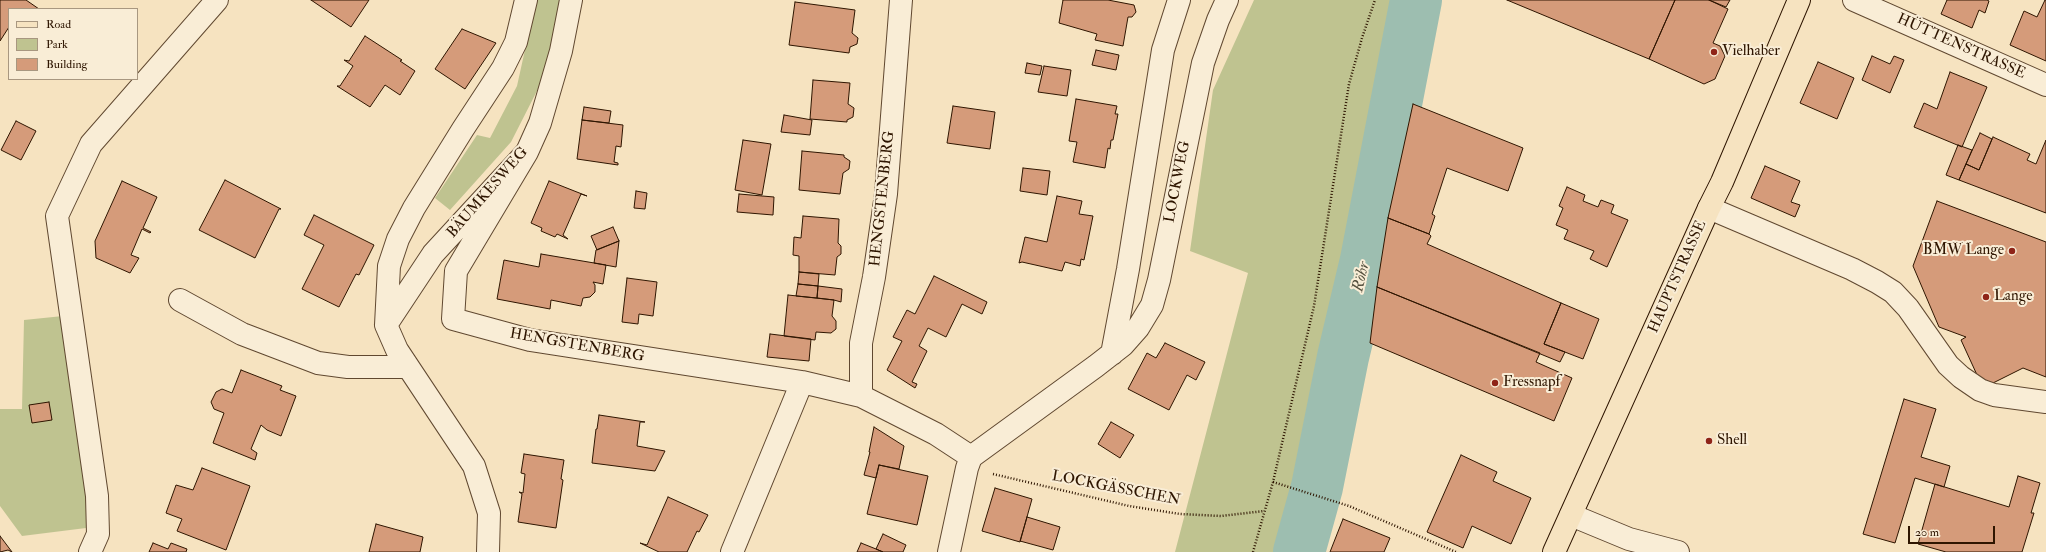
<!DOCTYPE html>
<html>
<head>
<meta charset="utf-8">
<style>
  body { margin:0 }
  #map { position:relative; width:2046px; height:552px; overflow:hidden; background:#f6e3c0; font-family:"IM FELL Double Pica",serif }
  canvas { display:block }
  .legend { position:absolute; left:8px; top:8px; width:130px; height:72px; box-sizing:border-box; background:#f9edd6; border:1px solid #a89780; margin:0; padding:5px 7px; list-style:none; font-size:12px; color:#2e1500 }
  .legend li { display:flex; align-items:center; gap:8px; height:20px }
  .legend b { width:20px; border:1px solid #a89780 }
  .scale { position:absolute; left:1908px; top:526px; width:87px; height:18px; box-sizing:border-box; border:2px solid #2e1500; border-top:0; padding-left:5px; font-size:12px; line-height:14px; white-space:nowrap; color:#2e1500; -webkit-text-stroke:3px #f9edd6; paint-order:stroke }
</style>
</head>
<body>
<div id="map">
<canvas width="2046" height="552"></canvas>
<ul class="legend">
<li><b style="height:5px;background:#f6e3c0"></b>Road</li>
<li><b style="height:11px;background:#bfc390"></b>Park</li>
<li><b style="height:11px;background:#d59b7a"></b>Building</li>
</ul>
<div class="scale">20 m</div>
</div>
<script>
const ctx = document.querySelector('canvas').getContext('2d');
ctx.lineJoin = 'round';
function fillPath(path, color) { ctx.fillStyle = color; ctx.fill(path, 'evenodd'); }
const toPath = rows => new Path2D(rows.map(r => 'M' + r).join(''));
function stroke(path, color, width, dash) { ctx.strokeStyle = color; ctx.lineWidth = width; ctx.lineCap = dash ? 'butt' : 'round'; ctx.setLineDash(dash || []); ctx.stroke(path); }
function write(font, color, halo, rows, align = 'center') {
  ctx.font = font + ' "IM FELL Double Pica",serif'; ctx.lineWidth = 4; ctx.setLineDash([]); ctx.textBaseline = 'middle'; ctx.strokeStyle = halo; ctx.fillStyle = color; for (const [text, x, y, turn = 0] of rows) {
    ctx.save(); ctx.translate(x, y); ctx.rotate((+turn || 0) * Math.PI / 180); ctx.textAlign = isNaN(turn) ? turn : align; if (halo) ctx.strokeText(text, 0, 0); ctx.fillText(text, 0, 0); ctx.restore();
  }
}
fillPath(toPath([
  [536,0,566,0,541,83,511,142,450,210,435,198,477,135,490,138,517,86],
  [1254,0,1405,0,1393,80,1367,202,1345,378,1307,552,1175,552,1248,273,1190,251,1213,90],
  [63,316,94,527,22,536,0,506,0,409,22,409,24,320]
]), '#bfc390');
stroke(toPath([
  [1299,552,1317,487,1343,357,1366,260,1416,0]
]), '#9dbeb0', 52);
const building = toPath([
  [0,0,26,0,39,9,9,9,9,27,0,41,0,0],
  [311,0,369,0,351,27,311,0],
  [1063,0,1108,0,1134,5,1136,12,1132,17,1128,17,1123,46,1095,40,1097,34,1059,23,1063,0],
  [1507,0,1675,0,1649,59,1507,0],
  [1675,0,1709,0,1728,9,1713,43,1720,46,1725,56,1715,79,1704,84,1649,59,1675,0],
  [1709,0,1730,0,1726,7,1709,0],
  [1947,0,1987,0,1989,1,1985,13,1979,10,1972,28,1941,14,1947,0],
  [2045,0,2046,0,2046,61,2010,45,2024,11,2037,17,2045,0],
  [795,2,855,10,852,33,858,38,857,44,850,47,849,53,789,45,795,2],
  [462,29,496,43,465,89,435,69,462,29],
  [365,36,402,60,400,61,415,71,400,95,385,85,370,107,337,86,340,86,353,66,344,60,349,61,365,36],
  [1096,50,1119,55,1116,70,1092,65,1096,50],
  [1872,56,1890,64,1894,56,1904,60,1890,93,1862,80,1872,56],
  [1818,62,1854,78,1837,119,1800,103,1818,62],
  [1027,63,1042,66,1040,75,1025,73,1027,63],
  [1044,66,1071,70,1067,96,1038,92,1044,66],
  [1950,72,1987,87,1962,147,1914,127,1924,103,1937,109,1950,72],
  [813,80,850,83,848,104,854,108,853,117,847,120,847,122,810,119,813,80],
  [1076,99,1117,106,1115,114,1118,114,1113,140,1111,140,1110,149,1108,148,1105,168,1073,162,1077,142,1069,141,1076,99],
  [1413,104,1523,148,1508,191,1447,168,1432,214,1435,216,1429,234,1388,218,1413,104],
  [953,106,995,112,990,149,947,143,953,106],
  [584,107,611,111,609,123,582,120,584,107],
  [784,115,812,120,810,135,781,132,784,115],
  [582,120,623,125,621,147,616,146,614,162,618,163,618,165,577,159,582,120],
  [16,121,36,131,21,160,1,150,16,121],
  [1980,133,1992,139,1979,170,1966,164,1980,133],
  [1993,137,2030,154,2027,160,2036,164,2046,140,2046,213,1959,180,1966,164,1979,170,1993,137],
  [743,140,771,144,762,195,735,190,743,140],
  [1958,145,1972,150,1959,180,1946,175,1958,145],
  [802,151,844,155,844,157,850,161,849,169,843,173,840,194,799,190,802,151],
  [1765,166,1800,181,1791,202,1800,205,1795,217,1751,198,1765,166],
  [1023,168,1050,171,1047,195,1020,191,1023,168],
  [225,180,281,209,279,209,255,258,199,230,225,180],
  [122,181,157,197,143,228,151,232,150,233,142,229,131,255,139,258,130,273,96,258,95,241,122,181],
  [549,181,587,196,581,194,563,235,568,239,557,234,555,237,541,231,542,228,531,223,549,181],
  [1567,187,1585,195,1583,201,1598,207,1601,200,1614,205,1611,213,1628,220,1607,267,1590,259,1594,251,1564,239,1568,230,1556,225,1563,208,1559,206,1567,187],
  [636,191,647,193,645,209,634,208,636,191],
  [739,194,774,197,773,215,737,212,739,194],
  [1057,196,1082,201,1079,214,1093,216,1084,260,1081,259,1080,266,1065,262,1062,271,1022,262,1019,263,1025,237,1047,242,1057,196],
  [1937,201,2046,242,2046,377,2023,368,1983,388,1961,340,1966,337,1939,327,1913,266,1937,201],
  [314,215,374,245,359,275,356,274,339,307,302,289,324,245,304,235,314,215],
  [803,216,839,219,838,243,841,246,841,254,837,257,835,275,799,272,799,256,793,255,794,237,801,238,803,216],
  [1388,218,1429,234,1431,236,1427,244,1561,303,1544,344,1565,352,1560,362,1377,287,1388,218],
  [613,227,619,241,597,250,591,236,613,227],
  [619,241,616,267,594,263,596,250,619,241],
  [541,254,606,265,603,284,593,282,595,285,595,292,590,297,583,298,581,306,551,300,550,309,497,299,504,260,539,267,541,254],
  [799,272,819,274,818,286,798,284,799,272],
  [934,276,987,302,982,314,962,304,946,337,928,328,919,346,927,351,912,382,917,384,915,388,887,370,902,341,893,337,907,310,915,314,934,276],
  [627,278,657,282,653,316,639,314,638,324,622,322,627,278],
  [798,284,818,286,817,298,796,296,798,284],
  [818,286,842,289,841,302,834,300,817,298,818,286],
  [1377,287,1540,353,1536,362,1572,378,1554,421,1370,343,1377,287],
  [788,295,834,300,832,316,836,321,836,329,831,333,816,332,815,340,784,336,788,295],
  [1561,303,1599,319,1583,359,1544,344,1561,303],
  [770,334,811,339,809,361,767,357,770,334],
  [1165,343,1205,362,1196,380,1187,375,1169,410,1128,389,1147,353,1156,358,1165,343],
  [241,370,282,386,280,390,296,396,281,436,267,430,261,425,251,449,257,453,255,460,213,443,224,413,214,409,211,402,216,392,222,389,232,393,241,370],
  [1904,399,1936,409,1921,457,1950,466,1944,487,1915,478,1895,543,1863,534,1904,399],
  [49,402,52,420,32,423,29,405,49,402],
  [599,415,645,422,640,422,637,446,665,451,655,471,592,463,596,429,597,429,599,415],
  [1111,422,1134,435,1120,458,1098,444,1111,422],
  [874,427,904,446,899,469,879,465,876,478,864,475,870,452,869,452,874,427],
  [524,454,564,460,561,479,563,480,556,528,518,522,522,494,519,492,523,493,525,474,521,473,524,454],
  [1461,455,1497,472,1493,481,1531,498,1511,544,1472,526,1463,548,1427,532,1461,455],
  [879,465,928,476,917,525,867,514,879,465],
  [202,468,250,486,226,550,177,531,182,519,166,513,176,485,193,490,202,468],
  [2018,476,2040,483,2031,513,2034,513,2022,552,1946,552,1918,544,1935,484,2009,507,2018,476],
  [995,488,1032,499,1020,542,982,531,995,488],
  [668,497,708,515,699,532,697,531,687,552,659,552,640,543,647,545,668,497],
  [1027,517,1060,527,1053,550,1020,541,1027,517],
  [1343,519,1390,538,1384,552,1330,552,1343,519],
  [376,524,423,537,420,552,369,552,376,524],
  [883,534,906,545,903,552,883,552,876,549,883,534],
  [0,536,12,552,8,550,0,552,0,536],
  [153,543,168,549,171,543,187,549,186,552,149,552,153,543],
  [861,543,876,549,883,552,857,552,861,543]
]);
fillPath(building, '#d59b7a');
stroke(building, '#2e1500', 1);
const minor = toPath([
  [1854,0,2046,85],
  [527,152,456,271,453,319,530,340,802,382,861,396,936,434,971,457],
  [1709,208,1852,269,1877,282,1893,292,1908,308,1948,365,1961,377,1980,390,1994,395,2046,402],
  [180,300,242,334,318,363,348,367,408,367],
  [386,325,389,266,398,239,414,208,463,129,503,68,516,42,526,0],
  [1112,354,1128,269,1163,50,1179,0],
  [861,396,861,343,874,277,886,194,901,0],
  [1571,515,1629,539,1678,552],
  [90,552,98,534,97,496,57,216,91,144,217,0],
  [488,552,489,513,474,466,397,350,386,325,433,254,527,152,540,123,561,51,571,0],
  [732,552,802,382],
  [949,552,967,468,971,457,1096,366,1123,345,1138,328,1152,305,1159,280,1203,63,1218,20,1227,0]
]);
const major = toPath([
  [1554,552,1709,208,1722,182,1799,0]
]);
stroke(minor, '#604830', 24);
stroke(major, '#2e1500', 24);
stroke(toPath([
  [993,474,1129,506,1180,514,1221,516,1264,511],
  [1273,482,1349,506,1456,552],
  [1253,552,1273,482,1314,306,1349,84,1362,38,1375,0]
]), '#2e1500', 2.5, [1, 2]);
stroke(minor, '#f9edd6', 22);
stroke(major, '#f6e3c0', 22);
for (const [x, y, r, color] of [
  [1714,52,4,"#8f2418"],
  [2012,251,4,"#8f2418"],
  [1986,297,4,"#8f2418"],
  [1495,383,4,"#8f2418"],
  [1709,441,4,"#8f2418"]
]) { const dot = new Path2D(); dot.arc(x, y, r, 0, 2 * Math.PI); ctx.fillStyle = color; ctx.fill(dot); stroke(dot, '#f9edd6', 1.5); }
write('15px', '#2e1500', '#f9edd6', [
  ["HÜTTENSTRASSE",1961,47,24],
  ["LOCKWEG",1178,182,-79],
  ["BÄUMKESWEG",488,193,-49],
  ["HENGSTENBERG",883,199,-84],
  ["HAUPTSTRASSE",1678,277,-66],
  ["HENGSTENBERG",577,346,10],
  ["LOCKGÄSSCHEN",1116,489,11]
]);
write('15px', '#2e1500', '#f9edd6', [
  ["Vielhaber",1722,52],
  ["BMW Lange",2004,251,"right"],
  ["Lange",1994,297],
  ["Fressnapf",1503,383],
  ["Shell",1717,441]
], 'left');
write('italic 16px', '#55503e', '#f9edd6', [
  ["Röhr",1362,277,-77]
]);
</script>
</body>
</html>
